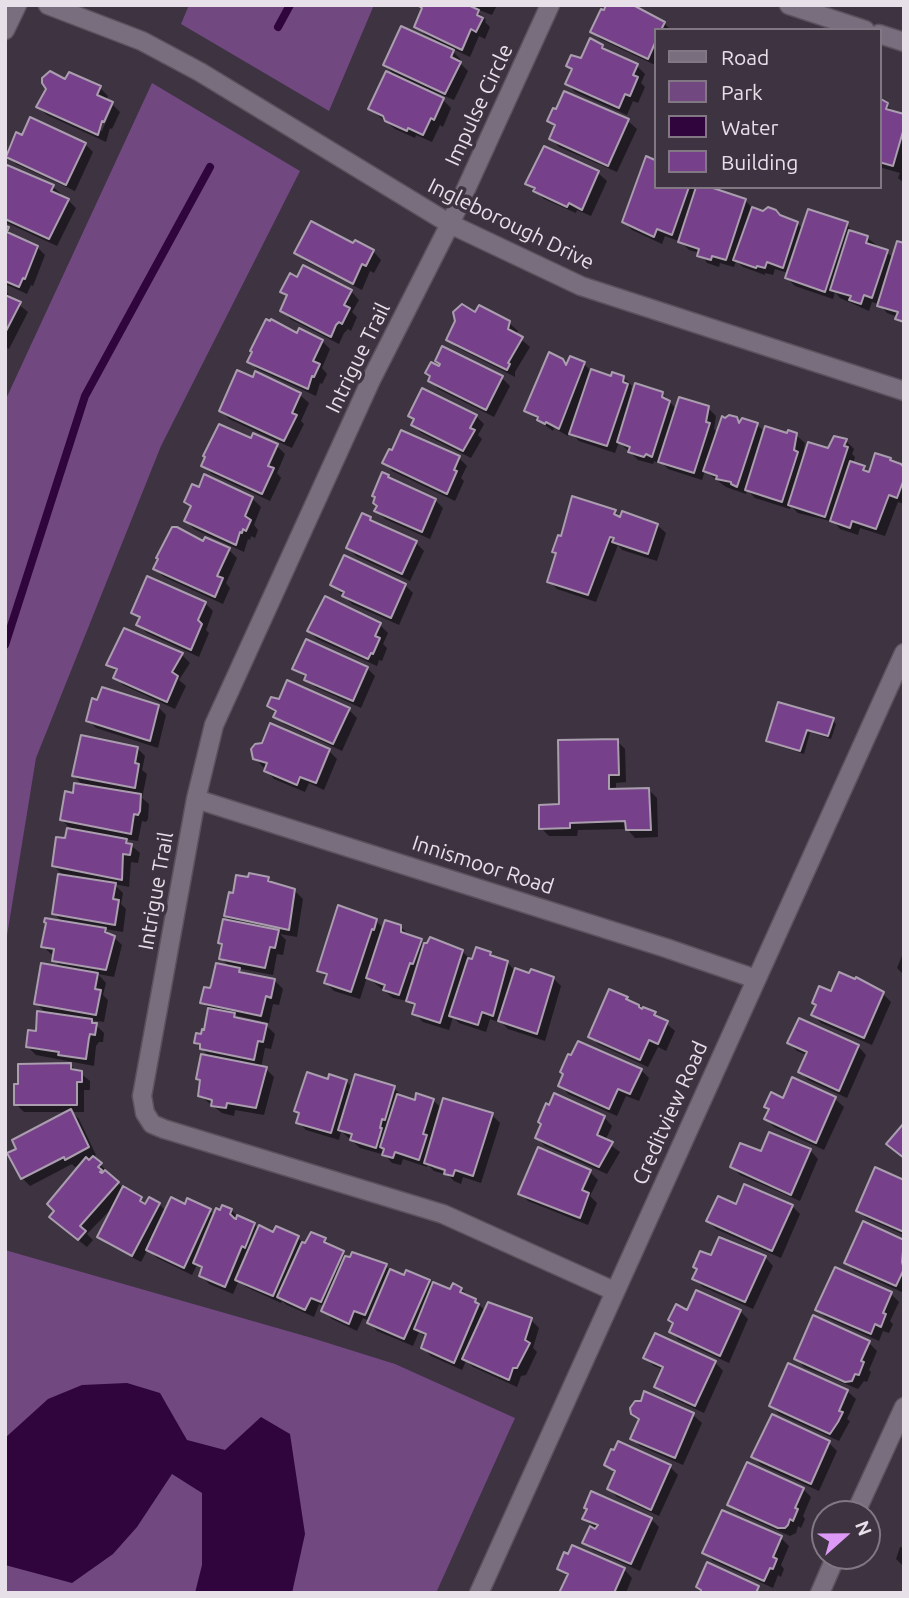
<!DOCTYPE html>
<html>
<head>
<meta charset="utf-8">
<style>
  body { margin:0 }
  #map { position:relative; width:909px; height:1598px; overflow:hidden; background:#3d3341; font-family:Ubuntu,sans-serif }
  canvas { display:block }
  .frame { position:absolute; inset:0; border:7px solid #e7e0e9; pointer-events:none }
  .legend { position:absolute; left:654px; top:28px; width:228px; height:161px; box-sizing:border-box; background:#3d3341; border:2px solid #817884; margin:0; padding:9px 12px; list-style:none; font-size:21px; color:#e7e0e9 }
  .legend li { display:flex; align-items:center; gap:14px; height:35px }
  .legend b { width:35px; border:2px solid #817884 }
  .north { position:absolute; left:811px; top:1500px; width:70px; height:70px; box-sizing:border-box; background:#3d3341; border:2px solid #817884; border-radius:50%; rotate:69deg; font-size:19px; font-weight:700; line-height:28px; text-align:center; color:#e7e0e9 }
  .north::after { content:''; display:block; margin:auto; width:24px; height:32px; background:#dc99f5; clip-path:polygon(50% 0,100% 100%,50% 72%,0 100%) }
</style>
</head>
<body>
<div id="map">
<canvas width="909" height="1598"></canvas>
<div class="frame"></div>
<ul class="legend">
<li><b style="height:9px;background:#796e7e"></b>Road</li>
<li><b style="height:19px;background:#714880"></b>Park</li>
<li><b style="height:19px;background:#30053d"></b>Water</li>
<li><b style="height:19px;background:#77408b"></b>Building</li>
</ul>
<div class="north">N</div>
</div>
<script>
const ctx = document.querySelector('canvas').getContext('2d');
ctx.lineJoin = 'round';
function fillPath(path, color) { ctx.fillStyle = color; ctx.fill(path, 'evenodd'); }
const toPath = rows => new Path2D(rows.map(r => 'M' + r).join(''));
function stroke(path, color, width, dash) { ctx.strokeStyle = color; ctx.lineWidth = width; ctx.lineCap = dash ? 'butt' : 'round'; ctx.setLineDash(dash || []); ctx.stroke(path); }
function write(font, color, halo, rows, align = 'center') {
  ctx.font = font + ' Ubuntu,sans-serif'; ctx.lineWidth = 7; ctx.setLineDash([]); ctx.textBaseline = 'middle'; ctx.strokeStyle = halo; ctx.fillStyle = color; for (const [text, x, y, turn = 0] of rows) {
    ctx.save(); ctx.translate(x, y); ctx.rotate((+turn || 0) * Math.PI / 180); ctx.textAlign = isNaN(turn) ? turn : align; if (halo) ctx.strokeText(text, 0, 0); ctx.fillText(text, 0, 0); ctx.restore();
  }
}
fillPath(toPath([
  [189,5,374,5,329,111,181,24],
  [152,83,300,171,161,446,36,758,5,948,5,401],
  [5,1250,312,1338,395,1364,515,1418,436,1593,5,1593]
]), '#714880');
fillPath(toPath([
  [127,1383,160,1393,187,1440,225,1450,261,1417,290,1434,305,1534,292,1593,195,1593,202,1565,202,1493,172,1474,137,1527,113,1554,72,1583,5,1565,5,1438,48,1399,82,1385]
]), '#30053d');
fillPath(toPath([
  [418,5,497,5,492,15,474,8,486,20,485,22,490,27,485,39,479,36,470,57,449,47,461,60,460,63,468,71,454,100,427,89,426,92,443,100,451,108,443,127,440,125,432,142,416,135,415,138,395,129,370,109,397,78,385,65,436,44,437,41,424,34,416,26,423,10],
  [607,5,664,23,671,30,655,30,655,65,600,39,592,31],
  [602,46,610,54,637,66,645,74,641,83,645,87,638,103,633,101,627,115,575,92,567,84,573,71,568,66],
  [66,81,100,88,108,96,106,101,113,104,110,104,99,130,102,131,113,105,120,112,112,129,110,128,106,142,47,115,38,107,48,88],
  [565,94,628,121,637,129,617,172,559,147,551,138,556,128,549,121,557,111],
  [879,98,896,114,904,116,904,183,898,178,900,173,879,167],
  [23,137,85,144,93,152,75,191,16,164,8,156],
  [545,149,598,173,607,181,591,216,577,210,576,213,544,199,527,183],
  [647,159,655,162,655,187,705,187,745,200,754,210,797,223,803,229,847,224,854,234,867,238,894,258,904,244,904,325,898,317,887,313,879,304,872,302,869,311,840,298,835,292,833,299,795,286,787,278,788,273,775,269,773,275,765,273,765,275,743,267,736,261,734,267,720,263,719,267,707,263,700,253,689,250,681,242,665,236,662,244,632,230,624,222],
  [5,173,52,186,61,194,60,197,68,200,76,208,57,246,5,222],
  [5,228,16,237,37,247,45,255,33,286,31,285,27,294,5,284],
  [354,245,373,251,381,260,374,273,370,271,362,290,305,261,296,253],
  [5,290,13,300,28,312,9,349,5,347],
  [282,291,351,291,359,300,352,312,357,317,351,331,348,329,344,333,339,344,290,319,282,310,288,297],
  [476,315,509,323,518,331,516,335,530,347,515,372,515,377,456,347,448,339],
  [297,335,322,341,330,349,322,368,327,374,322,384,320,383,316,396,257,369,249,361],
  [562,360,568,366,584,364,591,371,612,378,624,378,632,386,631,389,634,392,662,393,677,410,708,408,716,416,714,429,718,433,736,418,741,423,757,425,765,432,796,435,805,443,801,464,846,441,854,449,852,454,855,457,853,464,864,467,870,474,904,469,904,504,898,502,885,536,860,528,858,535,840,529,834,522,798,513,791,506,790,509,755,498,747,490,746,494,726,487,705,471,702,480,668,469,661,462,660,464,654,461,653,464,638,460,619,442,615,453,579,441,569,431,568,436,554,428,553,431,526,411],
  [440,368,502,378,510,386,494,417,438,389,430,380],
  [256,374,300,395,309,403,301,421,304,424,292,448,229,419,221,411,253,380],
  [410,416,476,416,484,424,478,435,482,439,471,458,421,433,413,425,415,421],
  [254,435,277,446,285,454,277,473,281,478,270,501,212,474,203,466,252,441],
  [393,452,459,458,467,466,461,478,464,481,455,501,392,471,384,462],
  [387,476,393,481,435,500,443,508,430,539,385,519,377,511],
  [252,498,261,507,254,525,258,530,255,538,251,536,250,540,248,539,244,552,194,529,186,521,192,508,186,502],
  [615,512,622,518,657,525,666,533,657,561,622,550,618,545,596,602,557,589,549,581,557,555,554,552],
  [370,519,376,524,416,543,424,551,410,581,356,556,348,548],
  [204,543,229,550,237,558,226,583,230,588,223,604,164,577,155,569],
  [332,585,405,585,413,593,399,625,352,604],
  [326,598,380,625,388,633,383,644,387,648,382,661,379,660,377,666,317,639,309,631],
  [205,603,213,611,206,630,209,633,199,657,147,633,138,625,141,620,133,612],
  [124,630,182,655,190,663,179,680,186,686,175,709,123,685,115,677,117,673,109,664],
  [295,668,367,668,375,676,361,708,315,687],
  [269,706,349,710,357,718,342,751,284,724],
  [158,707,166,715,158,748,96,728,88,720],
  [833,720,836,724,831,739,810,732,804,754,772,744,768,740],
  [617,741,625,749,626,782,616,783,616,791,649,790,657,798,658,837,635,838,627,829,578,830,577,836,549,836,541,828],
  [137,748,145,756,142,770,147,774,142,798,149,804,148,819,146,822,142,821,138,841,124,839,140,853,138,863,131,862,129,887,114,884,123,893,121,904,126,909,123,932,105,929,122,945,114,977,98,974,106,983,103,995,108,1000,104,1022,91,1020,104,1033,103,1042,99,1042,96,1046,94,1066,36,1055,28,1047,47,1014,36,1003,62,968,54,960,55,955,51,954,43,946,62,922,54,913,65,877,53,865,73,831,62,820,74,795,85,787,74,776],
  [329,751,337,759,324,790,309,783,305,792,274,779,256,759],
  [268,878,274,884,294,890,303,899,297,937,280,934,286,940,283,955,277,954,273,975,237,968,243,974,275,981,283,989,279,1005,273,1004,269,1023,262,1021,275,1034,271,1049,265,1048,261,1068,266,1069,274,1077,264,1115,235,1110,234,1116,222,1113,199,1095,202,1082,198,1078,211,1058,196,1043,206,1032,210,1009,202,1002,231,968,221,958,220,943,233,923,225,916,234,895],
  [234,1015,261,1021,260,1024,239,1020],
  [376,921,384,929,400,926,409,935,425,945,462,951,473,962,490,954,495,959,508,963,514,970,553,978,561,986,545,1041,508,1029,502,1023,490,1019,486,1032,459,1023,453,1017,449,1030,423,1022,414,1013,416,1009,408,1001,393,998,367,977,360,999,334,991,326,983,327,978,319,970],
  [904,951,904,975,897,968],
  [856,981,883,994,891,1002,872,1045,821,1023,813,1014,831,993],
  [610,991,627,999,643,1011,655,1014,675,1031,666,1051,658,1047,648,1067,598,1044,590,1036],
  [789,1043,858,1046,866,1055,847,1098,808,1080,800,1072,807,1055,797,1051],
  [70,1065,90,1081,90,1090,84,1090,84,1112,72,1112,79,1119,96,1155,93,1157,124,1189,147,1205,159,1204,166,1211,186,1206,210,1211,215,1215,231,1210,239,1218,254,1224,259,1229,298,1238,306,1246,312,1234,325,1240,350,1260,386,1266,391,1271,405,1277,429,1281,434,1286,451,1291,461,1289,486,1311,531,1320,539,1328,533,1348,537,1352,526,1375,521,1376,517,1387,473,1367,466,1361,462,1370,431,1356,423,1348,427,1338,419,1332,413,1346,377,1331,369,1321,363,1318,357,1331,332,1319,323,1311,325,1307,319,1304,314,1317,287,1305,282,1301,281,1303,246,1287,239,1280,233,1294,209,1284,201,1275,203,1271,197,1265,192,1275,157,1258,148,1249,141,1262,107,1244,99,1236,114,1206,87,1234,93,1240,87,1247,59,1225,85,1162,75,1167,72,1164,30,1186,22,1178,69,1112,24,1112,16,1104],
  [641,1070,649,1078,639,1101,626,1096,617,1116,568,1094,560,1085],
  [793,1080,835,1099,844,1107,824,1150,774,1127,766,1119,770,1111,767,1107,784,1100],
  [329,1081,346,1081,353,1088,394,1088,402,1096,416,1102,417,1096,434,1101,442,1109,492,1115,500,1123,481,1183,463,1177,461,1184,454,1181,448,1175,434,1171,428,1165,427,1167,403,1159,401,1165,392,1163,385,1155,360,1148,341,1131,339,1140,306,1130,298,1122,300,1115,296,1111],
  [433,1164,454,1171,453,1174,433,1168],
  [604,1117,612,1126,605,1141,620,1152,607,1174,545,1146,537,1138],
  [810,1150,818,1159,800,1201,740,1175,732,1167,762,1153],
  [590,1172,598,1180,590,1196,597,1203,588,1225,528,1201,520,1193],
  [904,1182,904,1235,866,1218,858,1210],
  [737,1206,792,1206,800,1214,781,1258,716,1229,708,1221],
  [904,1241,904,1293,855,1271,847,1263],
  [712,1257,765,1257,773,1266,753,1309,703,1287,695,1279],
  [891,1294,899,1302,890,1321,893,1324,889,1333,883,1331,879,1341,825,1317,817,1309],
  [740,1311,748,1319,729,1363,679,1340,671,1332,688,1312],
  [814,1317,869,1343,877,1351,869,1370,871,1372,867,1382,864,1381,858,1389,804,1367,796,1358],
  [645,1358,715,1362,723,1371,704,1413,665,1395,656,1386,664,1370,654,1366],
  [847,1391,856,1399,847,1419,850,1421,839,1441,779,1414,771,1406],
  [645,1394,693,1415,702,1423,683,1465,640,1446,632,1438,640,1421,632,1413,642,1403],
  [829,1443,837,1451,819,1491,761,1465,753,1457],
  [606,1465,670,1467,678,1475,659,1516,617,1497,609,1489,616,1474],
  [803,1489,811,1497,803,1516,805,1519,801,1528,798,1526,796,1533,790,1536,738,1513,729,1504],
  [585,1518,651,1519,659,1527,640,1571,593,1550,584,1542,599,1532],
  [781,1538,789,1546,781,1565,784,1569,781,1577,778,1575,773,1588,713,1561,704,1552],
  [900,1547,904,1548,904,1567,896,1559],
  [559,1568,624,1569,632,1578,626,1593,561,1593,567,1576]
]), '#0007');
stroke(toPath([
  [278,27,290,5],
  [5,645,85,396,210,167]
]), '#30053d', 8);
const building = toPath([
  [417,5,468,5,479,10,477,15,483,18,476,32,471,29,462,50,414,27,422,8,417,5],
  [606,5,633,5,665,22,661,30,655,30,655,43,648,59,590,32,601,9,604,10,606,5],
  [401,26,454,50,451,57,461,62,445,94,383,65,401,26],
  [590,38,603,45,602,48,638,64,633,75,638,77,630,96,625,94,619,108,565,84,572,69,566,66,571,55,581,58,590,38],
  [50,71,65,79,69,72,101,86,97,95,113,102,104,122,102,121,98,135,36,107,46,89,42,83,42,78,50,71],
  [386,71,444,98,434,120,431,118,423,135,408,128,407,131,385,121,383,116,368,109,386,71],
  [564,91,629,119,608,166,549,139,555,125,547,121,553,108,556,109,564,91],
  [879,98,888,103,886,109,904,114,904,128,893,166,879,162,879,98],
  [30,117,86,143,66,185,6,157,16,132,22,135,30,117],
  [544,146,599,171,582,210,569,203,567,207,533,191,535,188,525,184,544,146],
  [646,156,655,160,655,187,689,187,672,235,657,229,654,237,622,222,646,156],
  [7,165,54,185,51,191,69,199,49,239,5,219,5,169,7,165],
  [696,187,710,187,746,199,726,260,712,256,711,260,697,256,699,249,678,242,696,187],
  [752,207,763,211,768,207,776,210,780,215,798,222,783,268,767,262,765,268,757,266,756,268,733,260,752,207],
  [808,209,848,222,825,292,785,278,808,209],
  [311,221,353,243,355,240,374,250,366,266,362,264,353,284,294,253,311,221],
  [5,226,9,227,7,232,38,246,25,279,23,278,19,287,5,281,5,226],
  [849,230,868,236,866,243,888,250,872,298,864,295,861,304,849,300,851,296,830,290,849,230],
  [897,241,904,243,904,322,895,319,898,312,877,306,897,241],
  [303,265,352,290,344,305,350,308,342,324,339,322,336,325,331,337,280,311,287,295,280,292,290,273,297,277,303,265],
  [5,295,21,302,5,333,5,295],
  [462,304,475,312,479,305,510,321,508,329,523,337,508,363,510,364,507,370,446,340,455,321,453,312,462,304],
  [266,319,270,321,271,319,297,333,299,328,323,340,313,361,320,364,314,377,312,376,308,389,247,362,252,352,250,351,266,319],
  [442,346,503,376,486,410,428,381,430,376,425,373,431,362,439,366,440,364,435,361,442,346],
  [549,352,563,359,566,365,570,356,585,362,559,429,546,422,545,424,537,420,538,417,524,411,549,352],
  [591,369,611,376,612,372,624,376,623,382,628,384,607,446,569,434,591,369],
  [237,370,253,377,255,371,301,393,292,413,297,415,284,441,219,411,237,370],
  [635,383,663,392,662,397,670,401,652,457,646,454,644,457,628,452,630,447,617,442,635,383],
  [422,388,477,415,470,428,475,430,463,451,411,425,414,419,408,416,422,388],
  [679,397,709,406,706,422,710,423,694,473,658,462,679,397],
  [729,415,737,417,739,423,742,418,758,423,737,487,731,484,731,482,716,479,717,476,703,471,722,416,725,418,729,415],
  [219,424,251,438,253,433,278,444,268,466,274,468,262,494,201,466,205,457,203,456,219,424],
  [765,426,787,433,788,430,797,433,794,450,798,452,782,502,745,490,765,426],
  [401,430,460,456,454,470,457,471,447,494,382,463,389,449,392,450,401,430],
  [834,436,847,439,844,446,848,447,825,517,788,505,808,442,828,448,834,436],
  [875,453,891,458,890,460,901,464,904,468,904,479,897,498,889,495,876,529,852,521,850,528,830,521,850,461,865,466,863,470,869,472,875,453],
  [382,472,389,475,388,477,436,499,422,532,374,511,377,506,373,503,375,497,372,496,382,472],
  [204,474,253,497,245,516,251,520,246,531,243,529,242,533,240,532,236,545,184,521,191,506,184,502,192,484,199,487,204,474],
  [572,496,616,510,614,514,620,517,622,511,658,524,648,554,612,542,614,538,610,537,588,595,547,582,556,553,552,552,558,535,561,536,572,496],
  [362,513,371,517,370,520,417,541,402,574,346,548,362,513],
  [172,527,177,527,203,541,205,537,230,548,217,576,223,578,215,597,153,569,158,559,156,558,172,527],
  [344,555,406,584,391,618,342,596,344,592,330,585,344,555],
  [147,576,206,602,198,620,202,624,191,650,136,625,140,617,131,613,147,576],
  [325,596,381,623,375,636,380,638,373,654,371,653,368,659,307,631,325,596],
  [124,628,183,653,172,672,178,676,167,702,113,678,117,669,106,665,124,628],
  [306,639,368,667,353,701,304,680,306,675,292,669,306,639],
  [287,680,350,708,333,744,273,717,276,711,267,706,271,697,279,699,287,680],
  [102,687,159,705,150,741,86,721,92,698,97,700,102,687],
  [778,702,834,718,828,736,807,730,800,751,766,741,778,702],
  [270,723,330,749,316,783,300,777,297,785,264,771,267,763,253,759,251,749,255,744,262,743,270,723],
  [81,735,138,747,135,763,139,764,135,788,72,776,81,735],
  [618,739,619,775,609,775,609,789,649,788,651,830,626,830,625,821,570,823,570,828,539,829,539,805,559,804,558,740,618,739],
  [74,783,141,794,140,811,138,815,134,814,131,834,60,820,65,791,73,793,74,783],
  [67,828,127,839,126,843,132,844,130,855,123,854,122,880,52,866,56,837,65,838,67,828],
  [249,873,269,877,268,881,295,889,289,930,224,916,229,892,233,893,236,875,248,877,249,873],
  [58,874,116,883,113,899,119,900,115,925,52,914,58,874],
  [338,905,377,919,374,930,372,929,351,992,324,983,327,974,317,971,338,905],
  [45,918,106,928,105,932,115,936,106,970,52,961,54,949,41,947,46,923,44,922,45,918],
  [223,919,279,930,275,948,270,947,265,968,219,959,222,944,218,943,223,919],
  [385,920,401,925,401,932,422,939,413,964,410,963,399,995,383,990,385,985,366,978,385,920],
  [430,937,463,950,440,1023,412,1014,415,1004,406,1001,424,943,427,943,430,937],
  [476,947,491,952,490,955,508,961,493,1016,482,1012,478,1025,449,1016,468,958,472,959,476,947],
  [41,963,98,973,95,989,101,990,96,1015,34,1004,41,963],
  [216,963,240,968,239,972,275,979,271,998,266,996,261,1016,200,1003,204,987,210,988,211,985,216,963],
  [515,968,529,973,531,969,554,977,537,1034,498,1021,515,968],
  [839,972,855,979,856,977,884,992,864,1038,811,1015,816,1005,812,1003,819,986,831,991,839,972],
  [609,989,628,997,626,999,639,1005,639,1007,642,1009,643,1007,656,1012,654,1015,668,1021,658,1044,649,1040,640,1060,588,1037,609,989],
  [208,1008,235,1013,234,1017,267,1024,263,1042,258,1041,254,1060,200,1049,200,1044,194,1043,196,1033,201,1034,202,1029,204,1030,208,1008],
  [37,1011,92,1019,92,1023,97,1023,95,1035,90,1034,89,1038,86,1059,58,1055,59,1052,26,1047,28,1030,36,1031,37,1011],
  [799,1018,859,1045,839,1091,798,1072,807,1052,787,1043,799,1018],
  [578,1041,642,1069,630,1094,618,1089,609,1109,558,1086,563,1074,560,1072,568,1054,571,1055,578,1041],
  [201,1054,267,1067,256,1108,227,1103,226,1108,211,1106,212,1100,198,1096,200,1080,196,1079,201,1054],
  [71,1063,71,1069,82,1071,82,1082,77,1082,77,1105,14,1105,14,1084,18,1084,18,1064,71,1063],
  [307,1072,328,1079,329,1074,347,1080,331,1133,296,1123,299,1113,294,1111,307,1072],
  [355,1074,395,1086,385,1120,382,1119,380,1128,382,1128,376,1148,350,1140,352,1134,338,1130,355,1074],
  [792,1077,836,1097,816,1143,764,1119,769,1109,764,1107,771,1092,783,1098,792,1077],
  [416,1093,434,1099,423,1134,427,1135,419,1160,395,1152,393,1158,382,1155,384,1149,380,1147,397,1094,415,1100,416,1093],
  [554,1093,605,1116,597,1135,613,1142,599,1167,535,1138,541,1124,538,1122,546,1103,549,1105,554,1093],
  [443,1098,493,1113,473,1176,455,1170,453,1176,444,1174,445,1170,424,1163,443,1098],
  [71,1109,89,1147,65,1160,64,1157,21,1179,7,1153,16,1149,12,1140,71,1109],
  [904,1123,904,1158,886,1144,904,1123],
  [769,1132,811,1149,791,1195,730,1167,740,1143,761,1151,769,1132],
  [538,1147,591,1170,582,1190,589,1193,580,1218,518,1194,538,1147],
  [93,1156,102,1163,98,1167,102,1170,100,1172,102,1173,105,1170,119,1182,80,1226,86,1231,78,1240,49,1217,54,1211,47,1204,86,1157,89,1160,93,1156],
  [875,1167,904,1180,904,1232,856,1211,875,1167],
  [744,1184,793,1205,772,1251,706,1221,718,1196,736,1204,744,1184],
  [123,1186,142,1197,140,1201,145,1204,149,1197,160,1203,132,1256,97,1237,123,1186],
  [171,1197,185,1204,187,1198,211,1209,184,1268,146,1250,171,1197],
  [222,1205,232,1209,230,1214,234,1218,236,1219,237,1215,255,1223,245,1248,242,1246,225,1287,199,1276,202,1267,193,1263,216,1208,220,1210,222,1205],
  [863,1221,904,1240,902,1262,904,1269,896,1286,844,1263,863,1221],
  [259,1225,273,1232,276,1226,299,1236,273,1296,235,1280,259,1225],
  [311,1232,326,1238,324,1242,344,1251,321,1302,311,1298,305,1310,277,1297,302,1242,305,1243,311,1232],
  [719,1237,766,1256,745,1302,692,1279,697,1269,693,1267,700,1251,711,1255,719,1237],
  [352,1252,387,1264,365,1315,354,1311,349,1324,321,1311,345,1256,350,1257,352,1252],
  [835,1267,892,1292,883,1313,886,1314,881,1327,875,1324,871,1334,815,1310,835,1267],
  [390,1269,404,1275,406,1270,430,1280,404,1339,367,1323,390,1269],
  [433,1282,450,1289,453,1283,462,1288,460,1292,476,1299,475,1302,479,1304,454,1363,421,1348,426,1334,414,1329,433,1282],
  [696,1290,741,1310,720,1356,669,1332,673,1323,668,1320,676,1304,687,1310,696,1290],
  [488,1302,532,1318,525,1340,530,1343,517,1368,513,1368,509,1380,462,1359,488,1302],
  [813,1315,870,1341,861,1361,864,1362,859,1375,855,1374,852,1381,845,1382,794,1359,813,1315],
  [655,1333,716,1361,695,1406,654,1387,663,1367,643,1358,655,1333],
  [788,1363,848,1390,839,1411,843,1412,838,1422,830,1434,769,1406,788,1363],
  [644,1391,694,1413,675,1458,630,1439,639,1419,631,1414,630,1408,635,1401,641,1401,644,1391],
  [772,1414,830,1441,811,1484,751,1457,772,1414],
  [618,1441,671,1465,651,1510,607,1489,615,1471,604,1465,611,1449,614,1450,618,1441],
  [747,1462,804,1488,795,1508,798,1509,793,1521,790,1519,788,1525,785,1528,778,1528,727,1505,747,1462],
  [591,1491,652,1518,631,1564,582,1543,590,1526,595,1529,598,1525,582,1519,587,1509,584,1508,591,1491],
  [722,1510,782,1536,773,1557,777,1559,773,1569,770,1568,764,1581,702,1553,722,1510],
  [572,1545,625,1568,614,1593,559,1593,568,1574,557,1569,564,1552,568,1554,572,1545],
  [707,1562,759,1586,756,1593,700,1593,701,1590,696,1587,707,1562]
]);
fillPath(building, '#77408b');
stroke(building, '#a99dae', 2);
const street = toPath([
  [48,5,142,41,200,72,450,224,581,286,904,391],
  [550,5,450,224,371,380,214,725,196,799,142,1096,145,1113,152,1124,164,1129,443,1214,614,1291],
  [789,5,865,30],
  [5,30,17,5],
  [879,34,904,42],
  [196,799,666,948,756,979],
  [855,1514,904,1407],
  [479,1593,904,653],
  [820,1593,836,1556]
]);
stroke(street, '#5b525d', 21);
stroke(street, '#796e7e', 18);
write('21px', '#e7e0e9', '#3d3341', [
  ["Impulse Circle",479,105,-65],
  ["Ingleborough Drive",511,224,26],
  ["Intrigue Trail",358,358,-64],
  ["Innismoor Road",483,865,18],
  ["Intrigue Trail",156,891,-80],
  ["Creditview Road",670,1113,-66]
]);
</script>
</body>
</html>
